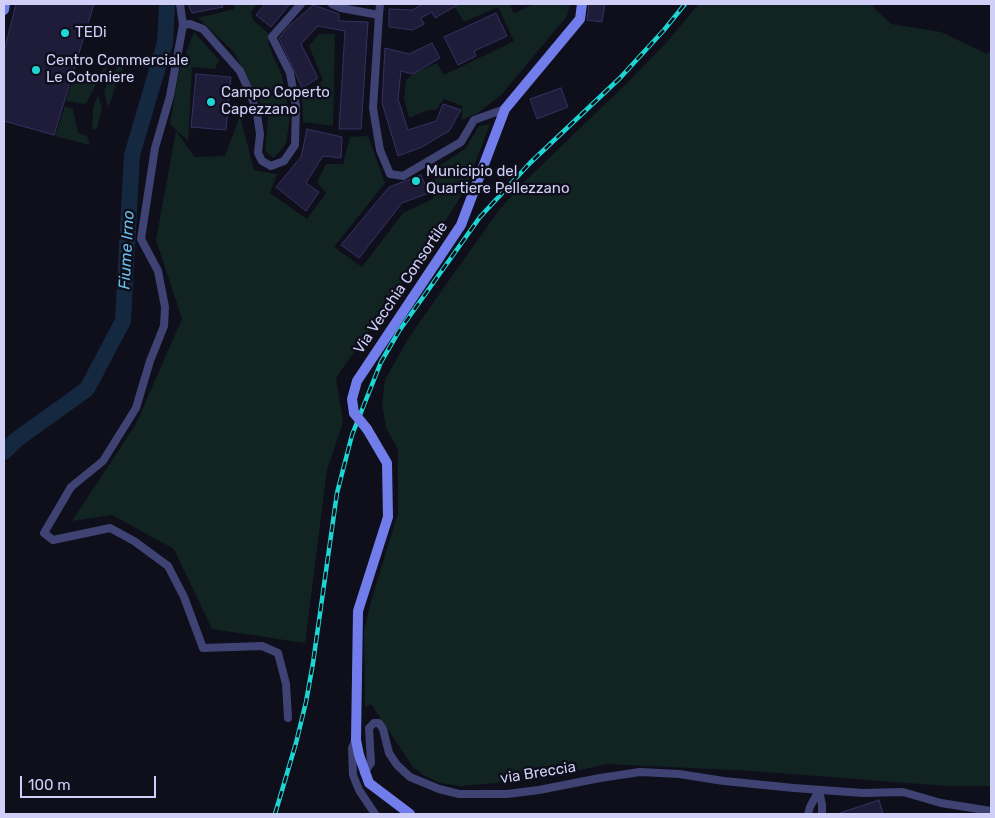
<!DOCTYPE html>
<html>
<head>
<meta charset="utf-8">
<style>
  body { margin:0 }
  #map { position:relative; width:995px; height:818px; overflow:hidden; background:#0f0e1b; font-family:Rubik,sans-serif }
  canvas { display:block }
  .frame { position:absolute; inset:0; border:5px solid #cfcff8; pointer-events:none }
  .scale { position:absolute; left:20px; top:776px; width:136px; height:22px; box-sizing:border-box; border:2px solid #cfcff8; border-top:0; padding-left:6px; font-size:15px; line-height:18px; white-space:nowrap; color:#cfcff8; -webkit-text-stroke:4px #0f0e1b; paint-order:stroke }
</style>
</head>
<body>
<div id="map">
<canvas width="995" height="818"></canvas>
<div class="frame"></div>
<div class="scale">100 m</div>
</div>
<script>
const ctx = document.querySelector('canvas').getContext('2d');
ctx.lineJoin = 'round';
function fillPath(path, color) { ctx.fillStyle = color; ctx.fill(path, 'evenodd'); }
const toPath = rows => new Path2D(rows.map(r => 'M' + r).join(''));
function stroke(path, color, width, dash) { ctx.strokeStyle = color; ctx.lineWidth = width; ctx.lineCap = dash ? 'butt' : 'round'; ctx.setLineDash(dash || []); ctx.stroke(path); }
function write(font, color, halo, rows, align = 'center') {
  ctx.font = font + ' Rubik,sans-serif'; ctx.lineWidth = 5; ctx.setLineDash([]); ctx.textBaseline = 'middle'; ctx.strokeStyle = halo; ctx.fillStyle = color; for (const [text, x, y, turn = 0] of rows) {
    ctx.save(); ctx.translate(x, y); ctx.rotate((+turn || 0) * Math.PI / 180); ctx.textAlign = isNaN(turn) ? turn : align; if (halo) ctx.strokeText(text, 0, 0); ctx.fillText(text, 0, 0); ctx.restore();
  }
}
fillPath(toPath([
  [234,4,257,4,251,13,253,20,268,33,269,46,282,76,290,116,286,144,274,158,265,151,268,118,234,52,198,18,234,9],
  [453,4,509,4,514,13,534,4,570,4,567,16,502,94,478,113,462,120,462,106,444,99,436,110,428,110,409,118,404,99,406,80,413,74,437,63,444,75,514,41,498,7,464,22],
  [699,4,874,4,873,7,891,24,941,32,987,54,991,51,991,786,946,786,753,771,607,764,538,779,461,786,440,783,423,775,413,767,371,704,365,708,364,631,372,598,398,513,398,449,386,428,382,404,385,380,409,337,499,210,524,182,626,84,665,44],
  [194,32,219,60,215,69,192,67,188,141,170,124,179,71],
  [319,34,335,34,333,126,303,122,302,95,312,89,323,80,309,46],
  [121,61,124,64,108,108,104,90],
  [106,67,108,68,95,86,86,104,66,101,74,73,92,79],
  [98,95,102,109,97,128,92,130,93,108],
  [65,106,73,109,78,133,87,136,90,145,55,136],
  [240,116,254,170,277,174,270,193,307,219,326,193,317,182,326,164,343,164,350,137,368,136,385,183,334,247,362,267,403,213,433,199,435,169,466,148,479,126,490,124,466,188,446,220,336,378,343,422,327,470,305,643,212,629,174,549,112,515,72,521,136,424,182,319,156,240,176,131,195,157,225,156]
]), '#122422');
stroke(toPath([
  [4,452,16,440,87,389,123,321,132,155,165,43,167,4]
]), '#14293f', 16);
const building = toPath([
  [16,4,94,4,54,135,4,121,4,51,16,4],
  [188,4,222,4,223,7,192,13,188,4],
  [265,4,290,4,271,27,256,15,265,4],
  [423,4,459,4,435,18,432,12,421,18,424,24,413,30,389,27,389,9,412,10,423,4],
  [589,4,605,4,602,22,587,20,589,4],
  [313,5,339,14,339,21,368,22,361,129,339,129,345,31,318,26,301,44,318,78,302,88,279,38,289,26,313,5],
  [496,13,507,36,474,51,476,56,458,65,444,37,496,13],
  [432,43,440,58,413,74,401,71,398,99,408,130,436,121,443,104,461,110,449,131,422,147,398,156,382,103,385,48,409,54,432,43],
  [196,74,231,77,226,130,191,127,196,74],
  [561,88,568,107,537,119,530,99,561,88],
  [307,129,342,137,341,158,323,156,306,183,319,192,306,211,276,187,301,157,307,129],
  [421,175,429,193,402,203,359,258,341,245,389,187,421,175],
  [879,800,883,814,841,814,840,813,879,800]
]);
fillPath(building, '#1f1c3a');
stroke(building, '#353163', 1);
stroke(toPath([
  [180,4,183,25],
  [332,4,341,8,379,15,373,108,380,150,390,174,403,176,461,142,474,120,505,109],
  [379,15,380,4],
  [288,718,286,684,278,653,262,646,203,648,184,597,168,566,134,541,110,528,53,540,44,533,71,487,103,461,136,408,150,361,164,326,165,307,158,271,141,239,155,148,170,96,183,25,190,24,203,29,240,71,251,95,257,114,260,134,258,153,262,161,271,166,284,161,295,145,296,106,290,73,272,37,301,4],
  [356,739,352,748,353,775,359,790,375,814],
  [364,773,371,763,369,728,374,723,379,723,383,729,389,753,397,765,410,777,439,789,459,794,507,794,539,790,600,778,640,772,679,774,724,781,794,788,863,793,903,792,941,803,991,811],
  [819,790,822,805,822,814],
  [808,814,810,807,819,790]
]), '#3f4374', 8);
stroke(toPath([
  [4,10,5,4],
  [354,413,352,399,357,381,461,225,505,109,580,19,582,4],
  [367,429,387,463,388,517,358,611,356,740,359,755,369,783,410,814]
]), '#727dec', 10);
const rail = toPath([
  [275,814,296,743,306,702,313,663,337,493,352,435,381,362,399,331,480,217,530,163,620,78,664,30,685,4]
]);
stroke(rail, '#1dd6d3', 4.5);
stroke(rail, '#0f0e1b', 2.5, [8]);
stroke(toPath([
  [354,413,367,429]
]), '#727dec', 10);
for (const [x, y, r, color] of [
  [65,33,5,"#1dd6d3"],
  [36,70,5,"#1dd6d3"],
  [211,102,5,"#1dd6d3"],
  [416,181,5,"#1dd6d3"]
]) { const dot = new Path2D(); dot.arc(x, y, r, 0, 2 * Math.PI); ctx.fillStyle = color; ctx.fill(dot); stroke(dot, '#0f0e1b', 2); }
write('15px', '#cfcff8', '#0f0e1b', [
  ["TEDi",75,33],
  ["Centro Commerciale",46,61],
  ["Le Cotoniere",46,78],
  ["Campo Coperto",221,93],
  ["Capezzano",221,110],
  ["Municipio del",426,172],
  ["Quartiere Pellezzano",426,189]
], 'left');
write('15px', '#cfcff8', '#0f0e1b', [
  ["Via Vecchia Consortile",401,288,-56],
  ["via Breccia",538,773,-9]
]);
write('italic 16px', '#6abeeb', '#0f0e1b', [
  ["Fiume Irno",127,250,-87]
]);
</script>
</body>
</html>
